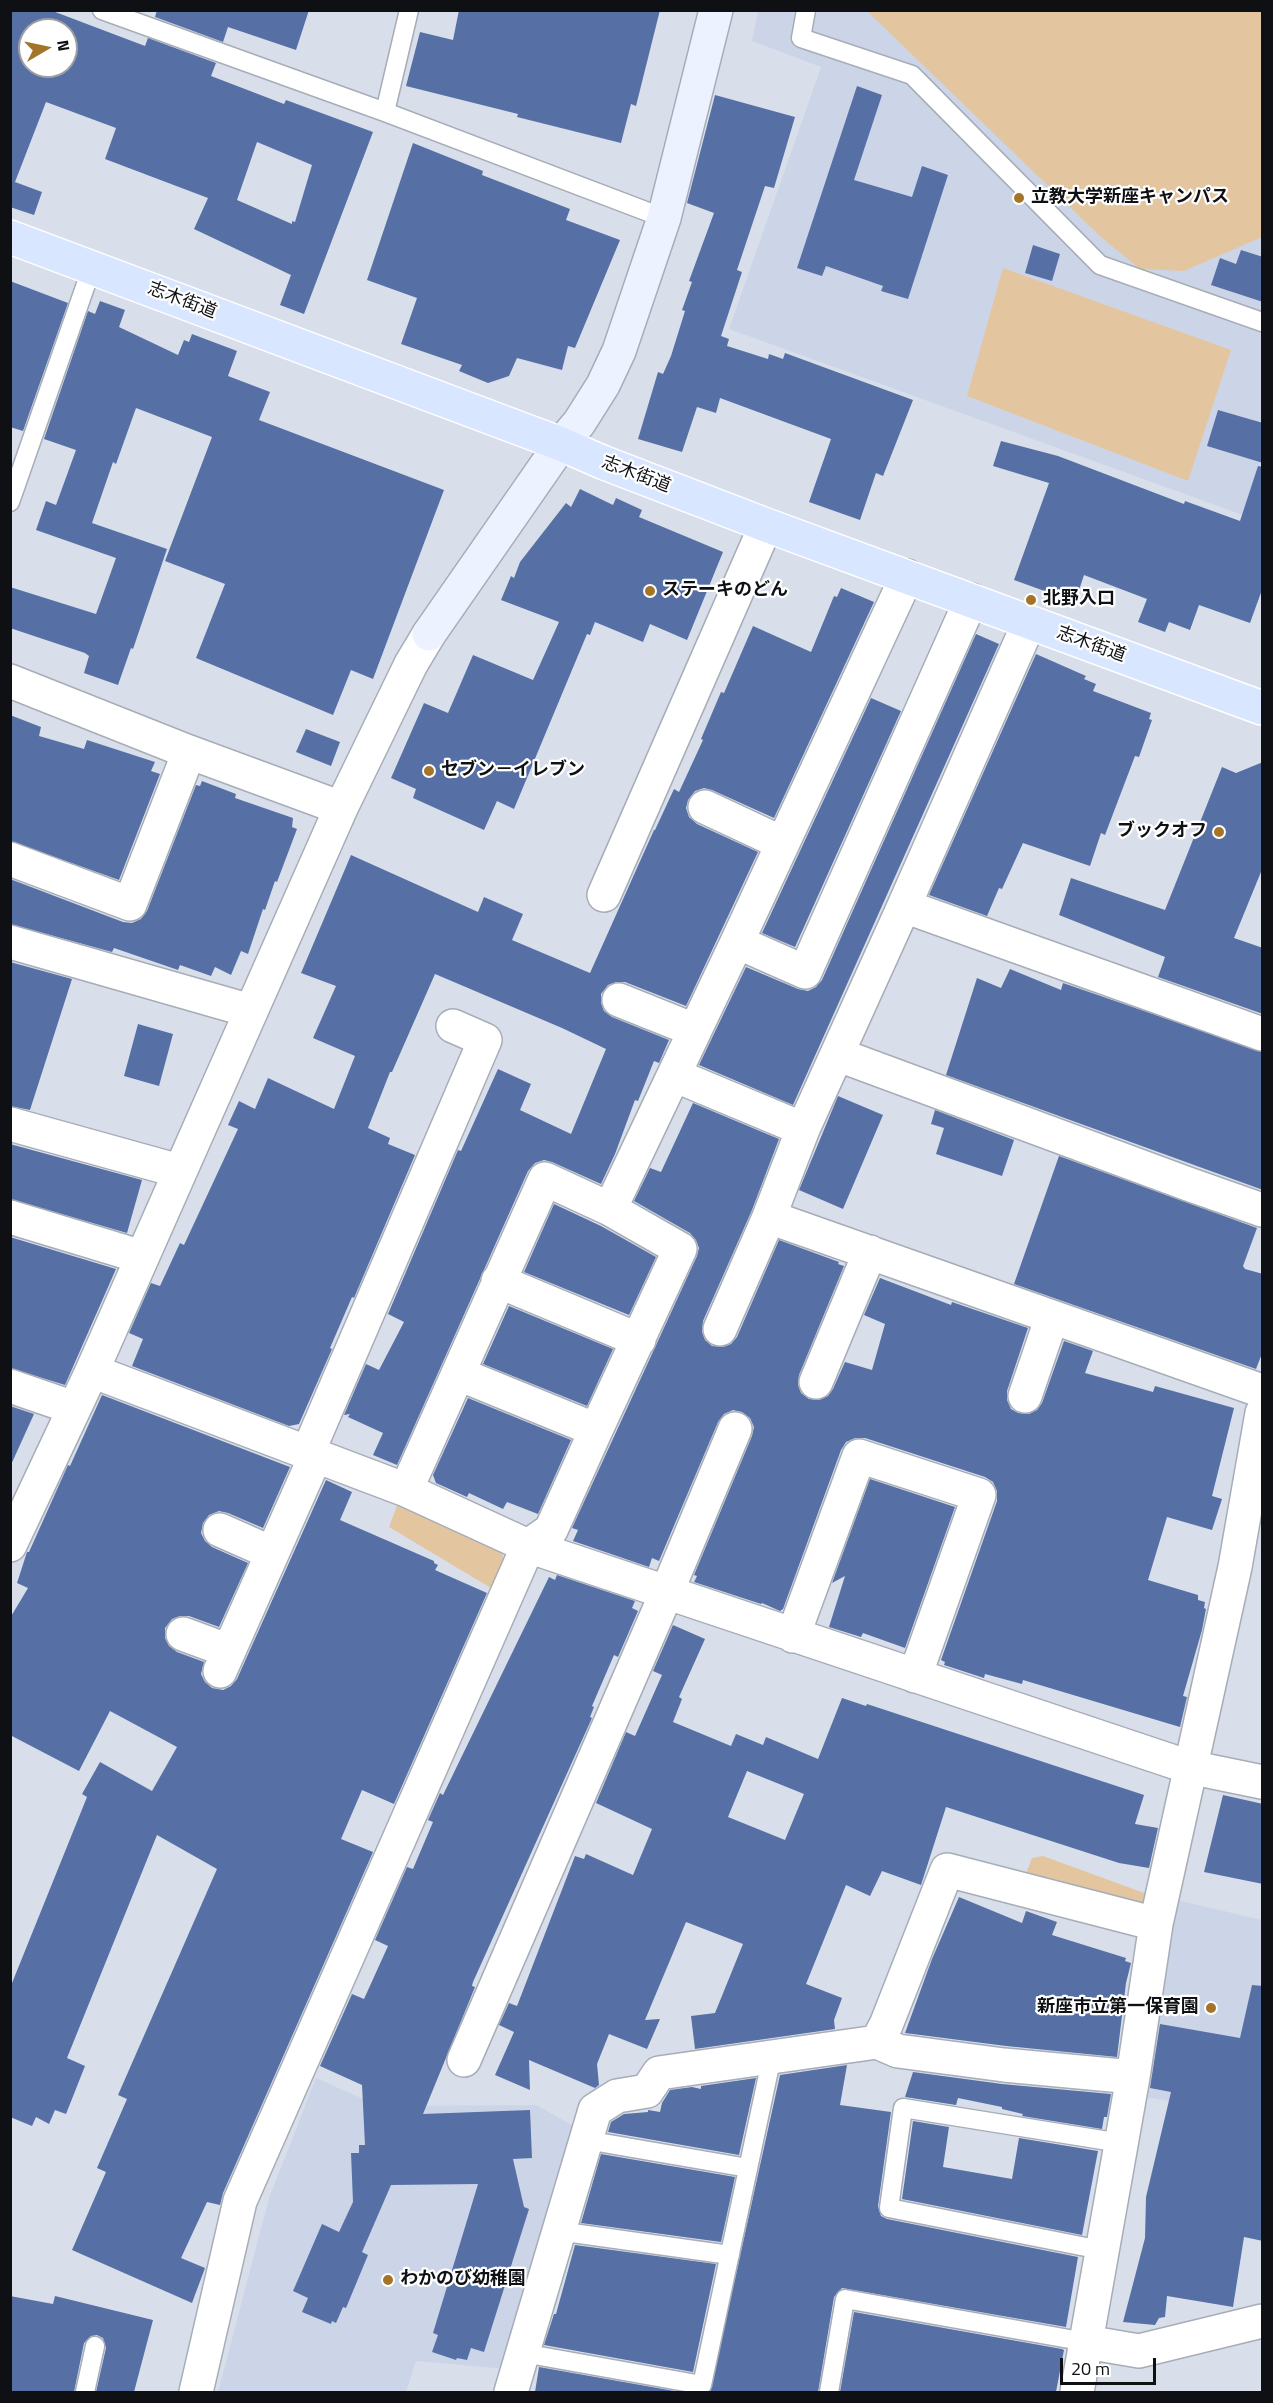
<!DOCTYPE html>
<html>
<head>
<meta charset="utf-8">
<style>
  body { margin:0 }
  #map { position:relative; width:1273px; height:2403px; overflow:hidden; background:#d9dfea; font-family:"Titillium Web",sans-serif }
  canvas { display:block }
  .frame { position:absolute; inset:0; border:12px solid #0e1014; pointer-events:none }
  .north { position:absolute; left:18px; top:18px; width:60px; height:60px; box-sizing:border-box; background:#fff; border:2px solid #9f9fa1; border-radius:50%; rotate:81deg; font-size:16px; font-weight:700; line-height:24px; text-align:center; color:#0e1014 }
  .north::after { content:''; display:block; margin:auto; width:21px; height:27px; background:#a47528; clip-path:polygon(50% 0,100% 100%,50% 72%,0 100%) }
  .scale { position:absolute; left:1060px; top:2358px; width:96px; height:27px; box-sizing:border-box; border:3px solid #0e1014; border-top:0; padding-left:8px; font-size:18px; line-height:21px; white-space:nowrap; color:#0e1014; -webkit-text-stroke:4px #fff; paint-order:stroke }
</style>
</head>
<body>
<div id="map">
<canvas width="1273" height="2403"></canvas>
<div class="frame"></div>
<div class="north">N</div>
<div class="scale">20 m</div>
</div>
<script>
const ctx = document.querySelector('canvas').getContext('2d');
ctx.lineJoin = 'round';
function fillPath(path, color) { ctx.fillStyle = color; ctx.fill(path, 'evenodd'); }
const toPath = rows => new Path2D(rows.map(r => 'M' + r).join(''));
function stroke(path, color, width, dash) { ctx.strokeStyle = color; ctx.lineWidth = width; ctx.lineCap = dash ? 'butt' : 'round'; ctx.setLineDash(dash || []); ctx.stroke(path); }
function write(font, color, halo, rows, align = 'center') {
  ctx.font = font + ' "Titillium Web","Noto Sans JP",sans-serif'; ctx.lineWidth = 4.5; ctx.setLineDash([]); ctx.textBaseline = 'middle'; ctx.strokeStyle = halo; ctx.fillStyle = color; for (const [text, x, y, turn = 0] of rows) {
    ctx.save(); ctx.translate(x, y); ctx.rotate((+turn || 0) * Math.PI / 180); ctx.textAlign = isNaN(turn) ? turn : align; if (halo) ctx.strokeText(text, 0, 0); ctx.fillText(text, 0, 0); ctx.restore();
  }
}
fillPath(toPath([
  [758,11,1262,11,1262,522,729,329,821,67,752,41],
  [1177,1900,1262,1920,1262,2116,1144,2097],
  [316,2078,379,2106,536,2105,574,2126,554,2185,506,2369,416,2361,406,2392,218,2392,269,2198]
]), '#ccd5e7');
fillPath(toPath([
  [867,11,1262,11,1262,237,1184,271,1140,269,1102,238],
  [1003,268,1231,350,1188,481,967,396],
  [398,1503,499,1545,507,1568,496,1591,389,1527],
  [1043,1856,1147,1894,1145,1902,1127,1906,1025,1876,1032,1858]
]), '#e3c69f');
fillPath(toPath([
  [10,10,50,10,145,46,148,38,216,63,211,76,284,104,286,100,373,132,304,314,280,305,291,275,194,229,208,198,105,159,116,128,46,102,15,182,42,192,34,215,10,207],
  [30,30,66,30,66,66,30,66],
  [257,142,312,165,295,222,292,221,292,224,237,200],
  [157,10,309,10,296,50,228,27,223,42,155,17],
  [459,10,660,10,636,106,631,104,621,143,517,117,518,114,406,86,420,32,453,40],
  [857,86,882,95,854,180,912,197,922,166,948,175,908,299,881,291,883,286,826,266,822,276,797,268],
  [715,95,795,117,774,188,765,186,737,270,742,272,721,336,729,339,727,346,768,359,769,354,783,359,785,353,913,400,883,476,876,473,860,520,809,502,831,439,720,398,716,413,697,407,682,452,638,439,658,372,663,374,671,356,685,311,682,310,692,282,689,281,714,213,687,203],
  [413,143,483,171,482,175,570,209,566,220,620,240,575,348,568,346,562,370,517,358,509,376,488,383,459,371,462,365,401,344,417,298,367,280],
  [1033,245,1060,254,1052,281,1025,273],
  [1241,250,1263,257,1263,302,1211,285,1220,258,1236,264],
  [10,281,68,303,23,431,10,427],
  [100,301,125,310,119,327,178,355,184,340,189,342,192,334,237,351,228,376,270,392,259,420,444,490,373,679,351,670,333,715,196,658,225,584,165,561,212,437,136,408,116,464,113,462,92,523,167,549,133,649,131,648,118,685,84,673,89,656,85,653,10,628,10,587,96,614,116,558,36,530,46,501,56,505,76,450,44,439,88,311,95,314],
  [1218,410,1263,423,1263,463,1207,446],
  [1001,441,1058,456,1184,504,1185,501,1240,521,1258,466,1263,467,1263,587,1250,623,1199,605,1190,630,1169,622,1165,632,1138,622,1147,599,1084,575,1075,602,1014,580,1049,483,993,466],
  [580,489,613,505,616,498,642,510,639,517,723,552,687,640,650,624,643,642,595,622,590,635,587,634,514,809,497,801,484,830,413,798,416,789,391,778,424,703,448,713,473,655,533,680,559,622,501,600,511,576,514,578,520,562,566,503,571,507],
  [841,588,874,602,774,818,712,790,704,788,695,791,688,800,686,808,689,817,697,824,758,852,686,1006,625,982,616,982,608,985,601,994,601,1003,604,1011,612,1017,669,1040,659,1063,654,1061,638,1101,635,1100,615,1154,601,1184,552,1162,544,1160,535,1163,528,1171,397,1465,373,1455,383,1433,348,1417,350,1414,344,1415,366,1364,379,1370,404,1322,388,1314,458,1150,461,1151,498,1069,531,1084,520,1110,571,1134,606,1049,562,1028,435,974,392,1072,390,1072,368,1128,390,1138,388,1144,415,1155,354,1298,352,1297,330,1348,332,1349,299,1424,289,1426,132,1366,143,1339,129,1333,151,1283,160,1286,180,1243,184,1245,238,1129,228,1125,239,1101,255,1109,268,1078,334,1109,355,1056,313,1038,336,986,301,973,351,855,478,912,484,897,523,914,512,940,590,973,654,830,655,830,674,789,679,792,703,740,701,739,721,692,724,693,753,626,811,652,834,596,837,597],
  [976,634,999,644,793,1105,699,1065,746,967,798,989,808,991,816,987,822,980],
  [1036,654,1086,676,1084,679,1096,684,1093,691,1151,713,1149,719,1152,720,1139,757,1135,756,1105,835,1101,833,1090,866,1023,843,1002,889,999,888,987,916,929,895],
  [871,698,901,711,795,947,762,933],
  [10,715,41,727,39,736,84,749,87,740,155,762,151,771,160,774,119,880,10,841],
  [306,729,340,742,331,766,296,752],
  [1263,762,1263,867,1234,938,1263,948,1263,1014,1158,977,1165,957,1059,915,1071,878,1165,910,1222,767,1236,773],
  [202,781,236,794,235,798,293,818,292,827,297,829,277,882,275,881,265,910,263,909,248,954,241,951,231,975,215,967,211,976,180,965,178,970,114,948,112,952,10,924,10,879,123,922,132,923,141,919,147,911,196,785,200,786],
  [10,962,72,979,30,1110,10,1106],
  [1010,969,1061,990,1063,983,1263,1052,1263,1190,946,1075,977,978,1001,988],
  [138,1024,173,1034,159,1086,124,1076],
  [838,1096,883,1115,843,1209,799,1190],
  [693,1103,779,1139,752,1210,703,1321,702,1332,705,1340,712,1346,723,1347,731,1344,737,1337,779,1240,839,1262,838,1264,844,1266,799,1375,798,1385,801,1393,809,1399,819,1400,828,1396,833,1389,845,1362,872,1370,885,1324,864,1315,880,1278,951,1305,952,1302,1028,1328,1007,1391,1007,1400,1011,1409,1018,1413,1029,1414,1037,1410,1042,1403,1064,1341,1093,1351,1085,1373,1153,1392,1155,1386,1234,1408,1212,1496,1222,1499,1212,1530,1167,1517,1148,1580,1198,1595,1198,1600,1205,1602,1204,1608,1206,1609,1202,1630,1183,1696,1187,1697,1180,1727,1023,1680,1022,1684,985,1674,984,1678,944,1665,945,1662,941,1660,997,1501,997,1491,993,1482,985,1477,865,1438,855,1438,846,1442,841,1450,783,1609,780,1611,762,1603,761,1604,694,1582,697,1576,694,1575,752,1436,754,1427,750,1418,742,1412,733,1410,724,1414,718,1422,659,1561,652,1558,649,1567,573,1541,578,1530,572,1528,697,1256,699,1248,696,1240,690,1233,634,1201,650,1168,661,1172],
  [935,1110,1014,1140,1002,1176,936,1154,944,1128,931,1124],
  [10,1144,142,1180,127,1233,10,1199],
  [1059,1156,1257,1228,1243,1266,1245,1269,1263,1274,1263,1351,1256,1369,1014,1284],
  [554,1204,601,1226,656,1257,629,1315,524,1272],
  [10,1237,116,1269,65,1385,10,1368],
  [509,1306,613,1349,587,1406,483,1364],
  [102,1395,290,1467,263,1528,228,1513,219,1511,209,1515,203,1523,201,1533,205,1541,212,1547,248,1563,219,1627,189,1616,180,1616,172,1619,165,1628,165,1638,169,1646,177,1652,204,1662,201,1674,205,1682,212,1688,223,1690,231,1686,237,1679,326,1480,352,1492,340,1520,434,1561,434,1563,438,1565,435,1570,487,1593,394,1804,362,1790,341,1839,373,1852,223,2193,220,2205,207,2202,181,2258,205,2268,192,2303,72,2250,106,2172,97,2168,127,2099,118,2095,217,1869,157,1835,67,2058,85,2066,66,2114,55,2110,49,2124,36,2117,32,2126,10,2117,10,1988,87,1797,82,1794,100,1762,152,1791,177,1747,110,1711,79,1771,10,1735,10,1618,28,1588,17,1583,27,1552,29,1552,68,1465,70,1466],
  [468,1398,571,1440,538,1514,507,1502,503,1509,469,1493,467,1497,436,1483,433,1475],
  [10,1406,34,1414,10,1467],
  [870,1479,955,1507,905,1648,863,1633,861,1637,829,1627,845,1576,832,1583],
  [557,1575,635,1601,632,1608,638,1611,618,1657,614,1655,592,1706,594,1707,590,1717,592,1718,473,1982,472,1986,475,1987,423,2114,530,2110,532,2158,513,2159,524,2207,529,2209,484,2352,471,2348,467,2360,457,2358,456,2360,432,2352,438,2335,433,2333,478,2184,391,2185,362,2252,368,2255,346,2308,343,2307,336,2323,332,2321,331,2324,302,2312,308,2298,293,2291,322,2224,339,2232,353,2202,351,2153,359,2153,359,2145,365,2145,362,2085,320,2066,352,1994,364,1999,388,1946,375,1940,407,1867,413,1869,433,1822,428,1820,440,1793,443,1795,549,1577,555,1580],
  [673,1625,705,1639,679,1697,682,1699,673,1722,731,1746,736,1734,763,1745,766,1737,818,1759,842,1698,866,1706,867,1704,1144,1795,1135,1824,1158,1828,1149,1868,1119,1863,946,1807,921,1885,882,1871,870,1896,846,1885,806,1984,842,1998,834,2020,835,2029,695,2049,691,2016,715,2013,743,1944,686,1922,645,2020,660,2019,647,2049,609,2034,597,2064,599,2085,595,2088,529,2060,530,2090,495,2075,514,2032,499,2025,509,2003,517,2006,575,1856,584,1859,586,1854,633,1875,652,1829,596,1803,626,1732,635,1736,662,1675,653,1671],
  [747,1771,804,1794,785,1840,728,1817],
  [1223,1795,1263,1804,1263,1884,1204,1872],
  [959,1897,1022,1923,1026,1911,1057,1922,1052,1935,1126,1958,1125,1961,1131,1963,1126,1983,1117,2057,1006,2046,905,2033,932,1959],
  [1252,1985,1263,1986,1263,2241,1244,2237,1233,2307,1167,2296,1165,2317,1159,2318,1155,2325,1123,2322,1145,2238,1146,2197,1171,2092,1150,2088,1160,2024,1240,2038],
  [847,2065,840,2105,891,2112,878,2206,881,2216,887,2219,1078,2257,1066,2327,842,2288,834,2297,818,2392,710,2392,780,2075],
  [913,2072,1002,2084,1111,2094,1107,2117,1104,2117,1102,2129,1022,2116,1023,2114,1002,2109,1002,2107,958,2098,956,2105,905,2097],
  [756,2078,739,2155,608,2132,611,2122,624,2114,648,2112,648,2110,660,2112,662,2103,670,2090,692,2087,701,2089,701,2086],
  [913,2121,949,2127,943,2167,1012,2179,1019,2138,1098,2151,1082,2235,902,2199],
  [601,2154,735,2177,721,2242,581,2223],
  [575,2245,716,2264,693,2372,544,2345,554,2314,556,2314],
  [10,2296,53,2304,55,2296,153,2320,134,2392,96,2392,106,2348,103,2338,97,2335,91,2336,84,2343,74,2392,10,2392],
  [854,2312,1062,2349,1064,2350,1056,2392,840,2392],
  [539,2367,680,2392,535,2392]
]), '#5670a6');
const lane = toPath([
  [102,10,385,112,664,218],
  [806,10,801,38,912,75,1100,265,1262,322],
  [385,112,409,10],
  [10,502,92,267],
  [586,2140,748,2168],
  [558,2231,730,2255],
  [1101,2250,889,2208,903,2108,1121,2143],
  [523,2353,702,2385,772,2056],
  [85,2392,95,2346],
  [829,2392,845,2299,1086,2342]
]);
const street = toPath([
  [10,681,189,752,341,808],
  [705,807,782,843],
  [10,859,130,904,189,752],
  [604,895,766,525],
  [904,906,1029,623],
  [10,942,251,1011],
  [737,942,805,972,971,600],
  [619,1000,694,1030],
  [839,1055,1188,1184,1262,1210],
  [674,1075,803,1129,769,1217,1262,1391],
  [10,1124,179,1171],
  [803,1129,904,906,1262,1034],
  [10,1217,142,1257],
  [498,1281,639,1340],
  [720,1329,769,1217],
  [92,1371,406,1490,528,1546,1189,1767,1262,1782],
  [459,1374,596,1430],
  [816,1382,870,1252],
  [10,1386,74,1408],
  [1025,1396,1052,1317],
  [308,1452,485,1040,453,1026],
  [406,1490,545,1179,610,1209,737,942,907,576],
  [220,1530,272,1553],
  [10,1545,92,1371,341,808,411,664,429,634],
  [183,1634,229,1651],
  [793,1636,859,1456,979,1495,915,1676],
  [220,1671,316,1455],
  [877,2042,898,2051,1004,2065,1133,2077],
  [464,2060,666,1594,735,1429],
  [1086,2342,1133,2077,1156,1924,1235,1567,1262,1413],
  [196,2392,240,2201,528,1546,551,1530,596,1430,680,1249,610,1209],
  [511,2392,595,2110,617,2096,647,2091,659,2073,877,2042,886,2025,947,1870,1156,1924],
  [1077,2392,1086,2342,1139,2351,1262,2321]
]);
const secondary = toPath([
  [429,634,561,444,579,423,603,385,619,351,664,218,716,10]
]);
const primary = toPath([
  [10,237,561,444,602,462,766,525,1262,708]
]);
stroke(lane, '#a7adb7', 21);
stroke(street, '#a7adb7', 36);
stroke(secondary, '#a7adb7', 36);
stroke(primary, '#fff', 36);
stroke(lane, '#fff', 18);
stroke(street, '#fff', 33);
stroke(secondary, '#ecf2ff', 33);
stroke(primary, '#d9e6ff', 33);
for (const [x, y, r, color] of [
  [1019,198,6,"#a47528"],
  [650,591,6,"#a47528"],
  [1031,600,6,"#a47528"],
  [429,771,6,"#a47528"],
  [1219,832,6,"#a47528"],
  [1211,2008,6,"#a47528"],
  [388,2280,6,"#a47528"]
]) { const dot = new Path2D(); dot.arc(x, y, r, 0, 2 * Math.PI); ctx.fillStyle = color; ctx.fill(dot); stroke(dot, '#fff', 2); }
write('bold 18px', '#0e1014', '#fff', [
  ["立教大学新座キャンパス",1031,198],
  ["ステーキのどん",662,591],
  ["北野入口",1043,600],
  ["セブン－イレブン",441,771],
  ["ブックオフ",1207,832,"right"],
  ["新座市立第一保育園",1199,2008,"right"],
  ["わかのび幼稚園",400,2280]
], 'left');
write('18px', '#0e1014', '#fff', [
  ["志木街道",182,301,21],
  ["志木街道",636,475,21],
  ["志木街道",1091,645,20]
]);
</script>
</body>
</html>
